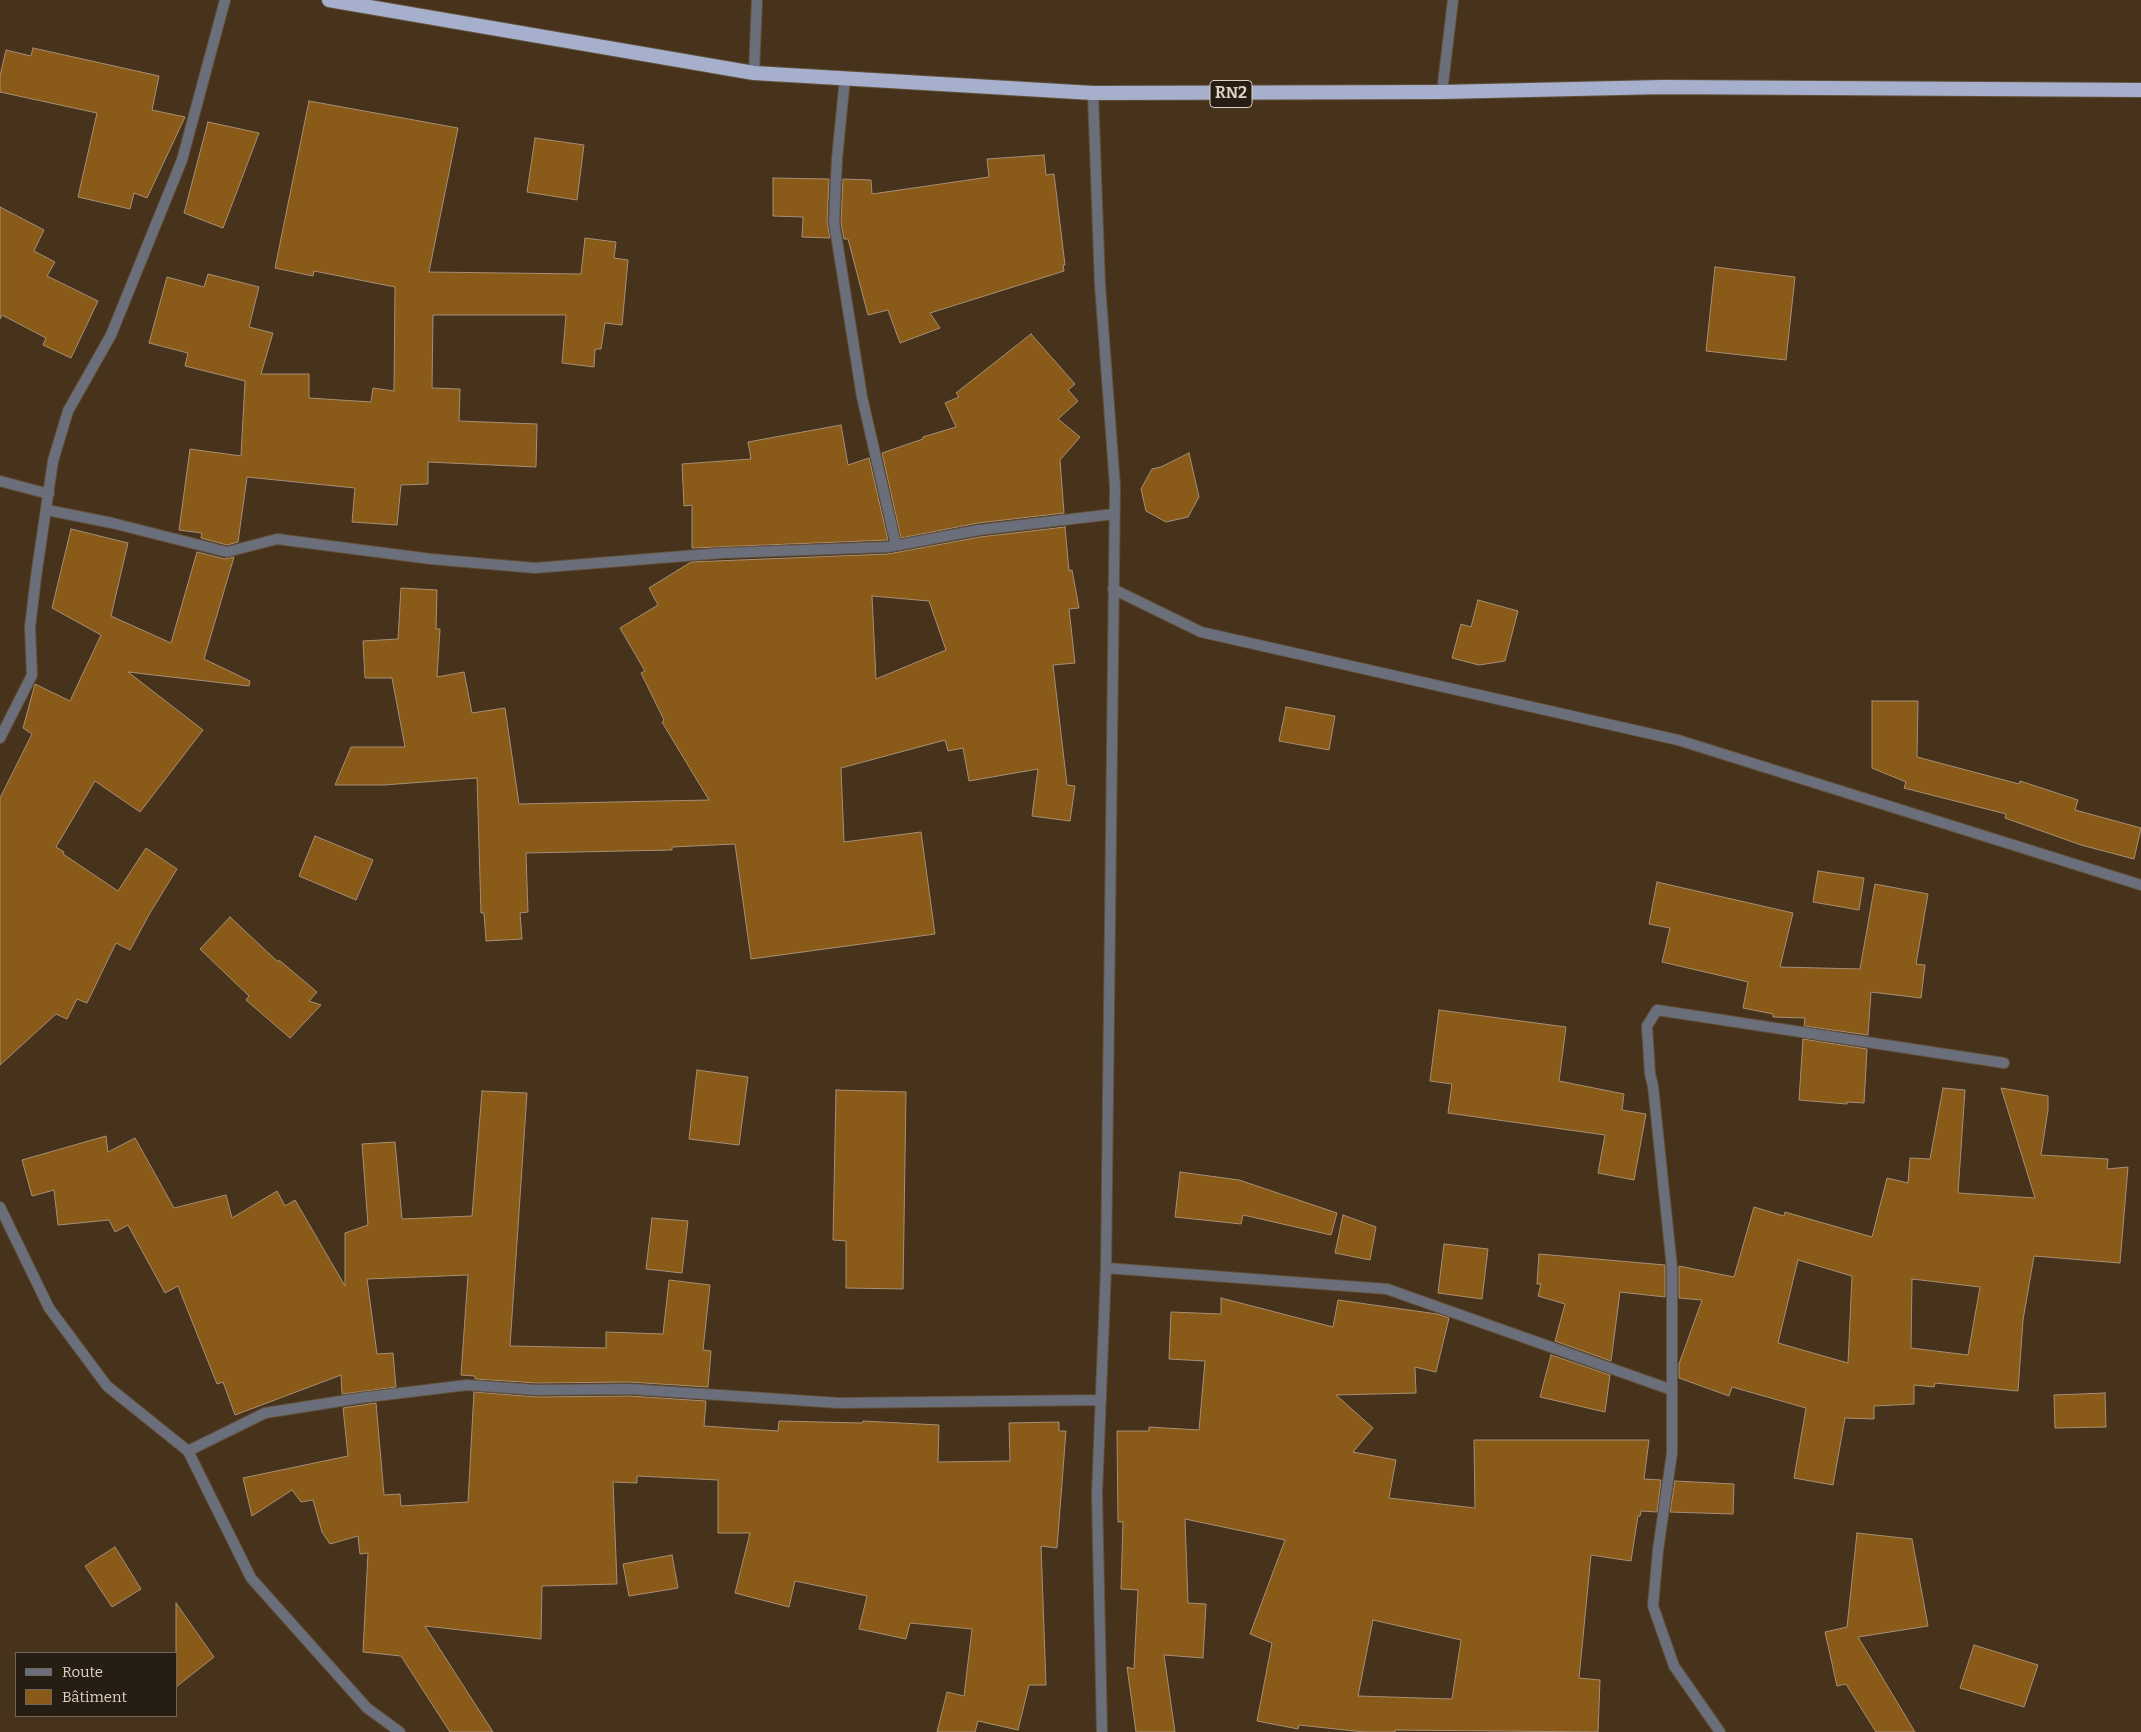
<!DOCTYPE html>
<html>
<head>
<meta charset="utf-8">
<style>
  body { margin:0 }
  #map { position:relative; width:2141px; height:1732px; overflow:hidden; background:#47331b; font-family:Bitter,serif }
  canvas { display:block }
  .legend { position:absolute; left:15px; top:1652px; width:162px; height:65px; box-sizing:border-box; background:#261d13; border:1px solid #70655a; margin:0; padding:6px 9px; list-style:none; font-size:15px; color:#dfd2c5 }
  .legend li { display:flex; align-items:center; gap:10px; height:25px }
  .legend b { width:25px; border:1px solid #70655a }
</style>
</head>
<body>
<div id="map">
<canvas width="2141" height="1732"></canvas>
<ul class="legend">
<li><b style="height:6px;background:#6b6f7c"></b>Route</li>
<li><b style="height:14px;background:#895a18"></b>Bâtiment</li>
</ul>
</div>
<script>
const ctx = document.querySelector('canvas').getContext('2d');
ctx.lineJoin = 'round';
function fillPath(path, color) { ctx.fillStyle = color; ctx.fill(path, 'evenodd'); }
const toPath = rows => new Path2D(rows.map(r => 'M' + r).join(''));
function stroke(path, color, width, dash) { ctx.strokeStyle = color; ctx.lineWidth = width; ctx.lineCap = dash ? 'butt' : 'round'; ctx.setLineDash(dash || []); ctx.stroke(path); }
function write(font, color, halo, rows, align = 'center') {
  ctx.font = font + ' Bitter,serif'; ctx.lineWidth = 4; ctx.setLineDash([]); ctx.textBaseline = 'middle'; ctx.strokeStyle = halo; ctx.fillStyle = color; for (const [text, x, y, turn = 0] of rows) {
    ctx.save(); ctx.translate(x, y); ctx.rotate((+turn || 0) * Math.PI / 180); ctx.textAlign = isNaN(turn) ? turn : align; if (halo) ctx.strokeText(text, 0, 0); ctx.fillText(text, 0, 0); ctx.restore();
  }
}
const building = toPath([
  [33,48,159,76,152,110,185,117,147,198,134,193,130,209,78,197,97,113,0,92,0,76,6,50,31,56,33,48],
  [309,101,458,128,429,272,581,274,585,238,616,242,614,258,628,260,622,325,605,323,601,349,595,349,594,367,562,363,566,315,433,315,432,388,460,389,459,421,537,424,536,467,428,462,428,484,401,485,397,525,352,522,355,488,247,477,238,542,227,545,201,538,202,533,179,530,190,449,241,456,245,381,185,366,188,353,149,343,167,277,204,287,208,274,259,287,249,327,273,333,261,374,309,374,309,398,371,402,373,388,394,391,395,287,314,271,313,276,275,268,309,101],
  [208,122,259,133,223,228,184,213,208,122],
  [535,138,584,145,577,200,527,192,535,138],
  [1044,155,1046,175,1054,174,1065,265,1063,265,1064,271,930,313,940,328,900,343,888,310,868,315,848,239,844,239,841,222,843,179,871,180,872,194,989,177,987,159,1044,155],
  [773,178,829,179,827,222,830,238,802,237,803,217,773,216,773,178],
  [0,207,44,230,34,251,55,262,47,276,98,301,71,358,43,345,46,338,2,315,0,319,0,207],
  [1715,267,1795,277,1786,360,1706,351,1715,267],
  [1031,334,1075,384,1068,390,1078,401,1058,419,1080,437,1060,460,1064,513,978,523,901,538,882,453,923,439,923,437,956,427,945,403,959,397,956,393,1031,334],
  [841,425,848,465,869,458,888,540,692,548,692,505,684,506,682,464,751,459,748,442,841,425],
  [1189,453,1199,497,1188,517,1166,522,1146,511,1141,489,1152,469,1161,467,1189,453],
  [1065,527,1069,571,1072,570,1079,608,1069,609,1075,663,1053,665,1067,785,1075,786,1070,821,1032,816,1038,769,969,781,963,748,948,751,945,740,841,768,844,842,921,832,935,934,751,959,735,844,672,847,672,850,526,853,528,912,520,913,522,939,486,941,484,913,481,913,477,778,384,785,335,785,351,747,405,747,392,678,365,678,363,641,398,639,401,588,437,590,436,629,440,629,437,677,464,672,472,713,505,708,519,804,709,800,662,722,664,720,641,673,645,671,620,628,658,605,649,588,691,562,888,554,980,537,1065,527],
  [872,596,929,601,946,650,876,679,872,596],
  [71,529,128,543,111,616,171,643,197,552,225,559,234,557,204,659,250,681,249,686,128,672,203,730,140,812,95,781,56,847,64,852,63,854,118,891,146,848,177,869,150,913,130,950,116,943,87,1003,77,999,67,1019,56,1014,0,1065,0,798,32,734,23,728,35,684,70,701,101,635,52,608,71,529],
  [1478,600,1518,611,1505,661,1479,665,1452,658,1461,624,1471,627,1478,600],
  [1872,701,1918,701,1917,757,2019,784,2020,781,2078,800,2075,810,2141,828,2134,859,2081,845,2005,818,2006,814,1904,788,1906,782,1872,768,1872,701],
  [1286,707,1335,716,1329,750,1279,741,1286,707],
  [315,836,373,860,356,900,299,876,315,836],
  [1818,871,1864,878,1859,910,1813,902,1818,871],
  [1657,882,1793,913,1780,967,1860,969,1875,884,1928,894,1916,964,1925,965,1921,998,1871,992,1868,1035,1804,1026,1805,1018,1773,1017,1773,1014,1743,1008,1748,982,1662,962,1670,928,1649,924,1657,882],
  [230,917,278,962,279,960,317,992,309,1001,321,1005,290,1038,246,1000,249,996,200,949,230,917],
  [1439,1010,1566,1027,1559,1081,1624,1094,1622,1110,1646,1114,1634,1180,1598,1173,1605,1135,1448,1113,1452,1084,1430,1081,1439,1010],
  [1803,1039,1867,1049,1864,1103,1847,1102,1847,1104,1799,1100,1803,1039],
  [697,1070,748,1077,739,1145,689,1139,697,1070],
  [1943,1088,1965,1090,1958,1193,2035,1198,2001,1088,2048,1096,2048,1110,2041,1155,2108,1159,2107,1169,2128,1167,2120,1263,2034,1256,2023,1320,2018,1391,1935,1383,1934,1387,1914,1385,1914,1404,1874,1406,1874,1419,1845,1418,1833,1485,1794,1478,1806,1408,1732,1387,1729,1396,1679,1378,1679,1364,1702,1300,1679,1298,1679,1266,1734,1277,1754,1207,1784,1216,1785,1212,1872,1237,1887,1178,1908,1183,1910,1158,1930,1159,1943,1088],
  [1798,1260,1852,1276,1848,1363,1778,1343,1798,1260],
  [1912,1279,1980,1287,1968,1355,1911,1348,1912,1279],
  [836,1090,906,1092,903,1289,846,1288,846,1241,833,1240,836,1090],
  [482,1091,527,1093,510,1346,606,1348,606,1332,663,1334,669,1280,710,1285,703,1350,711,1351,708,1387,629,1382,537,1383,475,1379,475,1376,461,1375,468,1275,367,1279,377,1354,393,1353,396,1387,342,1394,341,1375,235,1415,223,1382,217,1384,178,1286,165,1293,128,1225,115,1232,109,1220,58,1225,54,1190,32,1196,22,1160,106,1136,108,1152,135,1138,174,1208,226,1195,232,1218,277,1191,285,1206,295,1200,345,1286,345,1233,368,1225,362,1144,395,1142,402,1219,472,1216,482,1091],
  [1180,1172,1239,1180,1337,1213,1331,1235,1243,1215,1241,1224,1175,1217,1180,1172],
  [1343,1215,1376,1227,1370,1260,1335,1253,1343,1215],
  [652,1218,688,1221,682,1273,646,1269,652,1218],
  [1444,1244,1488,1249,1482,1299,1438,1293,1444,1244],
  [1539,1254,1665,1265,1665,1297,1620,1292,1611,1361,1555,1341,1565,1304,1538,1296,1541,1284,1537,1284,1539,1254],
  [1221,1298,1333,1327,1338,1300,1437,1314,1449,1318,1436,1372,1415,1367,1416,1393,1336,1395,1373,1428,1353,1452,1396,1460,1389,1498,1475,1508,1474,1440,1649,1440,1644,1479,1661,1480,1657,1512,1641,1511,1640,1516,1638,1516,1631,1561,1591,1555,1579,1678,1600,1680,1598,1732,1395,1730,1395,1732,1364,1732,1299,1725,1298,1729,1257,1721,1272,1643,1250,1634,1285,1540,1185,1519,1188,1603,1206,1604,1203,1658,1164,1655,1175,1732,1136,1732,1127,1667,1134,1669,1138,1590,1121,1589,1123,1522,1118,1522,1117,1431,1149,1431,1149,1427,1199,1430,1205,1361,1169,1359,1171,1312,1221,1314,1221,1298],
  [1373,1620,1461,1640,1452,1699,1358,1696,1373,1620],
  [1551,1355,1610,1375,1605,1412,1540,1397,1551,1355],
  [474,1392,537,1397,629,1396,706,1401,704,1426,778,1431,779,1421,862,1423,863,1421,939,1425,938,1462,1010,1461,1009,1423,1059,1422,1059,1431,1066,1431,1057,1548,1041,1546,1046,1685,1029,1685,1018,1730,978,1721,975,1732,937,1732,947,1692,964,1696,972,1629,910,1623,906,1639,859,1629,867,1596,795,1581,789,1607,735,1593,750,1533,718,1533,718,1480,637,1476,637,1483,613,1482,617,1584,542,1586,541,1639,425,1626,493,1732,450,1732,401,1656,363,1652,368,1553,360,1554,358,1536,330,1544,322,1532,313,1500,301,1502,292,1490,252,1516,243,1478,348,1456,343,1408,376,1403,384,1495,400,1494,401,1506,468,1502,474,1392],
  [2105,1393,2106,1427,2055,1428,2054,1395,2105,1393],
  [1675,1481,1734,1484,1733,1514,1670,1512,1675,1481],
  [1857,1533,1912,1539,1928,1626,1858,1637,1915,1732,1876,1732,1846,1684,1837,1686,1825,1632,1847,1627,1857,1533],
  [115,1547,141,1589,112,1607,85,1566,115,1547],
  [672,1555,678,1588,629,1596,623,1564,672,1555],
  [176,1603,214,1657,176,1687,176,1603],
  [1974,1645,2038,1665,2024,1707,1960,1688,1974,1645]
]);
fillPath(building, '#895a18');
stroke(building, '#a78f75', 1);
const minor = toPath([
  [754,73,757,0],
  [845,78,837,159,834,222,862,397,896,545],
  [1442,92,1453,0],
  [1093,93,1100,285,1115,486,1106,1268,1097,1494,1102,1732],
  [0,481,49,494],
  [47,510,112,523,227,552,277,539,431,559,535,568,722,553,888,547,979,530,1114,514],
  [1113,589,1201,632,1678,740,2141,885],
  [0,738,32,675,30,627,36,577,53,461,68,411,111,335,182,160,225,0],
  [0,1207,49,1308,107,1386,188,1451,251,1578,367,1708,400,1732],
  [1106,1268,1387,1289,1672,1390],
  [188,1451,265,1413,360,1398,467,1385,537,1390,629,1389,839,1403,1101,1400],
  [1720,1732,1674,1666,1653,1606,1658,1550,1672,1453,1672,1268,1653,1086,1650,1074,1647,1026,1657,1010,2004,1063]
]);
const trunk = toPath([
  [329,0,754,73,1093,93,1442,92,1663,87,2141,90]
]);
stroke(minor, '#62503a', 12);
stroke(trunk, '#62503a', 16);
stroke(minor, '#6b6f7c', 10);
stroke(trunk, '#a6b0cd', 14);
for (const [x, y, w] of [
  [1231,94,42]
]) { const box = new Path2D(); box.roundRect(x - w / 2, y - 13.5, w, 27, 4); ctx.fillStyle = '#261d13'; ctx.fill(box); stroke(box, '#dfd2c5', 1); }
write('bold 16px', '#dfd2c5', null, [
  ["RN2",1231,94]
]);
</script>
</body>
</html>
